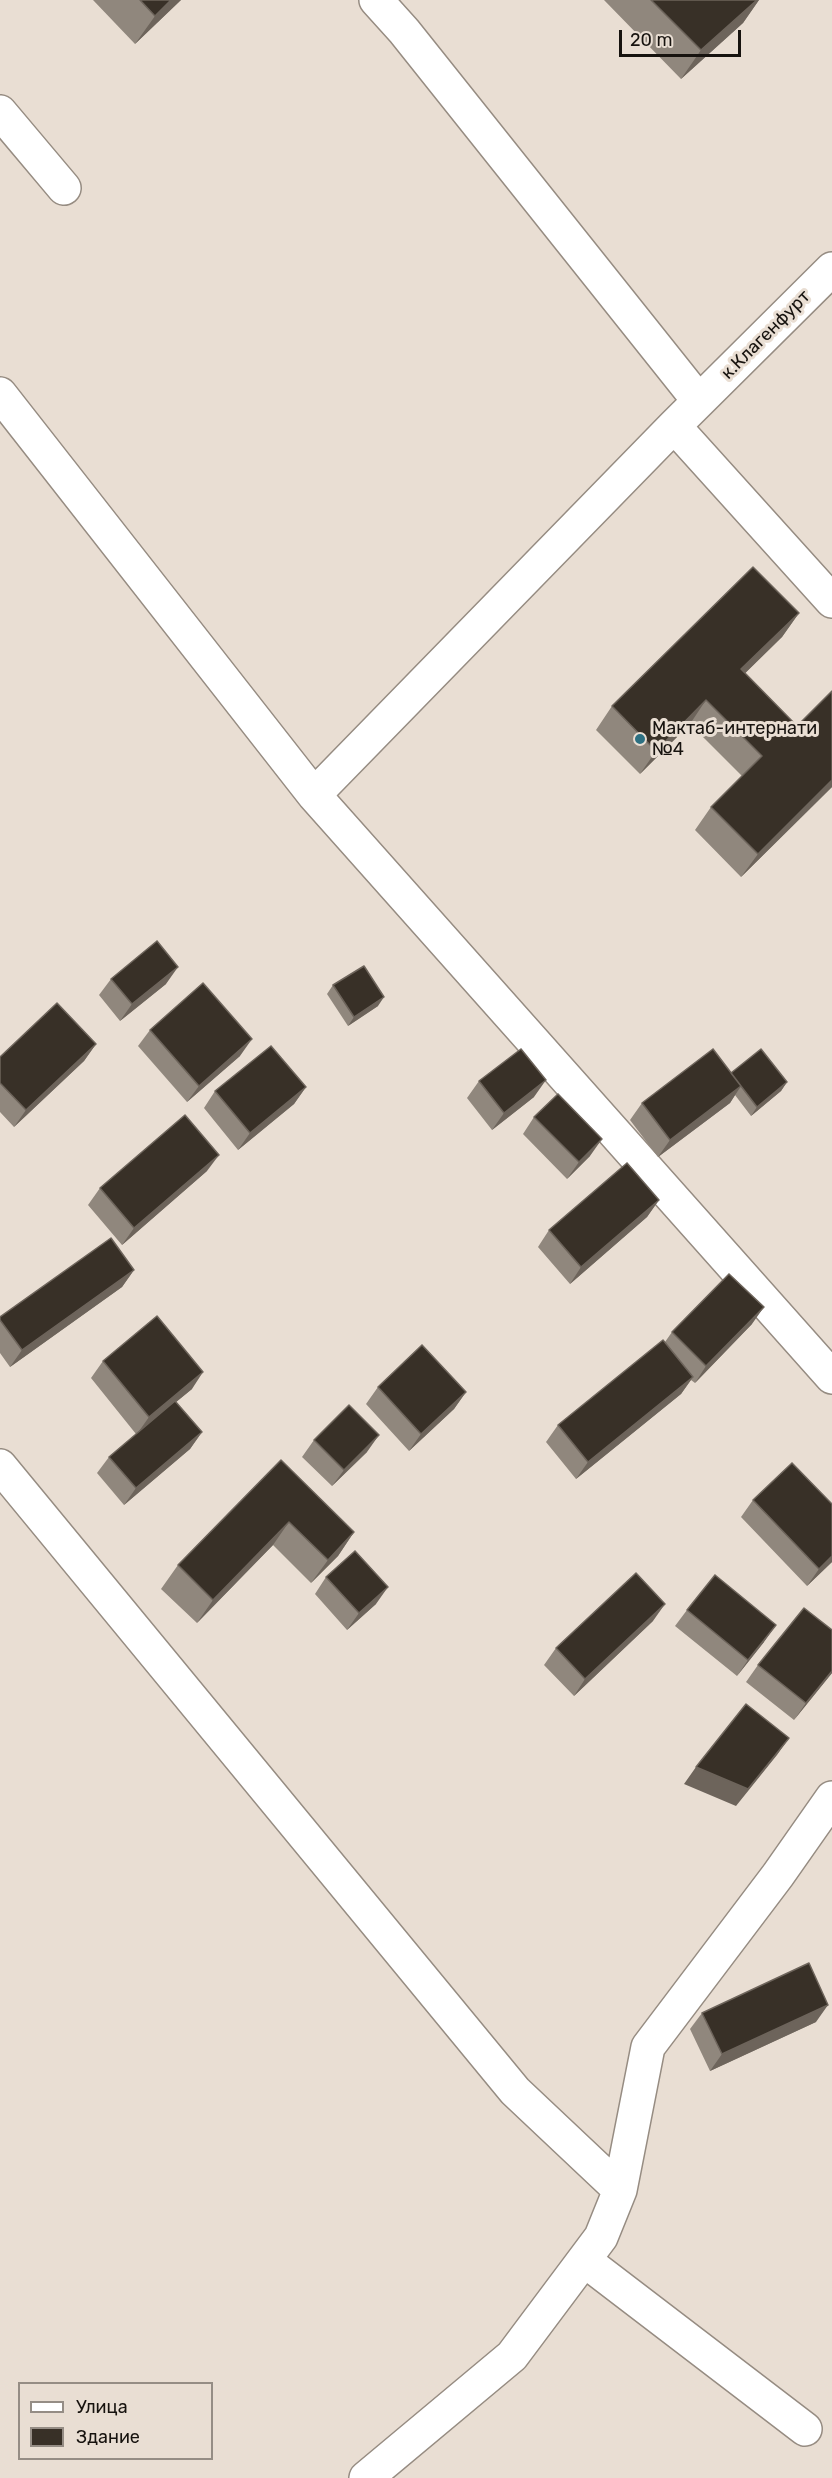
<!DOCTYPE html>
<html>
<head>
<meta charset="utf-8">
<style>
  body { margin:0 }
  #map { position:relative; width:832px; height:2478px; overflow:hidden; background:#e9ded3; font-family:Rubik,sans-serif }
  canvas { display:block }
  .legend { position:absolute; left:18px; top:2382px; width:195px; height:78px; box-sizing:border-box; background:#e9ded3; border:2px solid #958d85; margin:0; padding:8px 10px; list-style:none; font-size:18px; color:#17130f }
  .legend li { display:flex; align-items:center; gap:12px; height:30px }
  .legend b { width:30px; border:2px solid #958d85 }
  .scale { position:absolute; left:619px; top:30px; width:122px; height:27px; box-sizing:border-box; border:3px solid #17130f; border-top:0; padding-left:8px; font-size:18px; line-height:21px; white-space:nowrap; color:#17130f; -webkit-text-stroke:4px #e9ded3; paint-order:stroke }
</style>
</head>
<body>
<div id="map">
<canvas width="832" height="2478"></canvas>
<ul class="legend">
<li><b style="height:8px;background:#fff"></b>Улица</li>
<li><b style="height:16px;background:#383027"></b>Здание</li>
</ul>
<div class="scale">20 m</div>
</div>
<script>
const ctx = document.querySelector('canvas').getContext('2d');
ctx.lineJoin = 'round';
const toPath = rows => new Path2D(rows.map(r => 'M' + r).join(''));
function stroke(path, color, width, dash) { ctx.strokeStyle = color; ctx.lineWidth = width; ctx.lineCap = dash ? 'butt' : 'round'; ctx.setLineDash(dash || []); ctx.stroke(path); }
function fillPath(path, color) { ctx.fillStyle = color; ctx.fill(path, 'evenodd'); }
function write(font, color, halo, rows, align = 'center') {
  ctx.font = font + ' Rubik,sans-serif'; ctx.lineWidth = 6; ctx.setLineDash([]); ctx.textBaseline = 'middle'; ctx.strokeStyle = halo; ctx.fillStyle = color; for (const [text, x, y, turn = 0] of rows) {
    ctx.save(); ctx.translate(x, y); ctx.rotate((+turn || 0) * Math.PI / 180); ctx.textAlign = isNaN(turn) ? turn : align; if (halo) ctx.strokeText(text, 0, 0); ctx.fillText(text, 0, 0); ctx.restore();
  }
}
const minor = toPath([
  [376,0,404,31,699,401],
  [0,112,64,188],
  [0,394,314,795,832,1377],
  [674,426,832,601],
  [314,795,674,426,832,269],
  [0,1466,515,2091,620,2190],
  [584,2260,805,2429],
  [366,2478,512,2356,601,2237,620,2190,648,2047,778,1875,832,1798]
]);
stroke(minor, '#968c82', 36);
stroke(minor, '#fff', 33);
fillPath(toPath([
  [93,0,181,0,135,44],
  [604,0,759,0,743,23,681,79],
  [799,613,782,637,745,673,797,726,832,691,832,787,741,877,695,830,711,807,742,776,690,724,640,774,596,730,612,706],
  [111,979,166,984,120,1021,99,995],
  [333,985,378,1006,348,1026,327,994],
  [150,1030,240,1056,187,1102,138,1046],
  [96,1044,84,1061,14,1127,0,1112,0,1057],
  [731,1073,787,1082,781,1091,751,1116,735,1095,730,1103,658,1157,630,1120,642,1103],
  [479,1081,534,1097,492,1130,467,1098],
  [306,1087,294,1104,238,1150,204,1108,215,1091],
  [534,1117,590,1156,567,1179,523,1134],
  [207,1171,122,1245,88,1205,100,1188],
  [659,1200,647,1217,570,1284,538,1247,549,1230],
  [134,1270,122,1287,10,1367,0,1353,0,1317],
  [752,1324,695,1383,691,1380,681,1394,576,1479,546,1442,558,1425,665,1342,672,1332],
  [103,1361,192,1389,176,1402,202,1432,190,1449,124,1505,97,1473,109,1457,136,1434,91,1378],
  [378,1387,466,1392,454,1409,409,1451,366,1404],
  [314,1440,367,1452,332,1486,302,1457],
  [281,1460,354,1532,338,1556,311,1583,273,1545,197,1623,161,1589,178,1565],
  [753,1500,832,1504,832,1562,807,1586,741,1517],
  [326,1577,376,1604,347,1630,315,1594],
  [687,1610,764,1642,737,1676,675,1626],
  [653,1621,574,1696,544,1665,556,1648],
  [832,1630,832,1673,794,1720,746,1682,758,1665],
  [702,2013,816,2022,710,2071,690,2029]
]), '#90877d');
fillPath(toPath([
  [171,0,181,0,135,44,155,16],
  [757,0,759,0,743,23,681,79,701,50],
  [799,613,782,637,725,693,741,669],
  [706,700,690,724,640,774,656,751],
  [832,780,832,787,741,877,758,854],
  [178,967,166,984,120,1021,132,1004],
  [384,997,378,1006,348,1026,354,1017],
  [252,1039,240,1056,187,1102,199,1086],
  [96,1044,84,1061,14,1127,26,1110],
  [546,1080,534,1097,492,1130,504,1113],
  [787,1082,781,1091,751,1116,757,1107],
  [741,1086,730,1103,658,1157,670,1140],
  [306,1087,294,1104,238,1150,250,1133],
  [602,1139,590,1156,567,1179,579,1162],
  [219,1155,207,1171,122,1245,134,1228],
  [659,1200,647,1217,570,1284,581,1267],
  [134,1270,122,1287,10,1367,22,1350],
  [764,1307,752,1324,695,1383,706,1366],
  [203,1372,192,1389,137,1434,149,1417],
  [693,1377,681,1394,576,1479,588,1462],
  [466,1392,454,1409,409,1451,421,1434],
  [202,1432,190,1449,124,1505,136,1488],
  [379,1435,367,1452,332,1486,344,1470],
  [289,1522,273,1545,197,1623,213,1600],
  [354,1532,338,1556,311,1583,328,1560],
  [832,1556,832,1562,807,1586,819,1569],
  [388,1587,376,1604,347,1630,359,1613],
  [665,1604,653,1621,574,1696,585,1679],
  [776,1625,764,1642,737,1676,748,1660],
  [832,1671,832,1673,794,1720,806,1703],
  [789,1738,777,1755,736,1806,684,1784,696,1767],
  [828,2005,816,2022,710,2071,722,2054]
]), '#6d645b');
const building = toPath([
  [140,0,171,0,155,16,140,0],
  [651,0,757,0,701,50,651,0],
  [753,567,799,613,741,669,797,726,832,691,832,780,758,854,711,807,762,756,706,700,656,751,612,706,753,567],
  [157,941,178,967,132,1004,111,979,157,941],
  [364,966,384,997,354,1017,333,985,364,966],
  [203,983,252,1039,199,1086,150,1030,203,983],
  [57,1003,96,1044,26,1110,0,1083,0,1057,57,1003],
  [271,1046,306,1087,250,1133,215,1091,271,1046],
  [521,1049,546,1080,504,1113,479,1081,521,1049],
  [713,1049,741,1086,670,1140,642,1103,713,1049],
  [761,1049,787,1082,757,1107,731,1073,761,1049],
  [558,1094,602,1139,579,1162,534,1117,558,1094],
  [185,1115,219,1155,134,1228,100,1188,185,1115],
  [627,1163,659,1200,581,1267,549,1230,627,1163],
  [111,1238,134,1270,22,1350,0,1320,0,1317,111,1238],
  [729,1274,764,1307,706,1366,672,1332,729,1274],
  [157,1316,203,1372,149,1417,103,1361,157,1316],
  [663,1340,693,1377,588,1462,558,1425,663,1340],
  [422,1345,466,1392,421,1434,378,1387,422,1345],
  [175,1401,202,1432,136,1488,109,1457,175,1401],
  [349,1405,379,1435,344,1470,314,1440,349,1405],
  [281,1460,354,1532,328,1560,289,1522,213,1600,178,1565,281,1460],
  [792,1463,832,1504,832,1556,819,1569,753,1500,792,1463],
  [355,1551,388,1587,359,1613,326,1577,355,1551],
  [636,1573,665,1604,585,1679,556,1648,636,1573],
  [715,1575,776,1625,748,1660,687,1610,715,1575],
  [804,1608,832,1630,832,1671,806,1703,758,1665,804,1608],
  [746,1704,789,1738,748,1789,696,1767,746,1704],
  [809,1963,828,2005,722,2054,702,2013,809,1963]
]);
fillPath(building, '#383027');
stroke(building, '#6d645b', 1.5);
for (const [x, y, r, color] of [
  [640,739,6,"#2d7082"]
]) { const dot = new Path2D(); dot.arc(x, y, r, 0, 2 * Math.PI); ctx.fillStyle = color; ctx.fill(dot); stroke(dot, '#e9ded3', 2); }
write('18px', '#17130f', '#e9ded3', [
  ["к.Клагенфурт",766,335,-45]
]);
write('18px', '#17130f', '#e9ded3', [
  ["Мактаб-интернати",652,729],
  ["№4",652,750]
], 'left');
</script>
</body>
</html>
